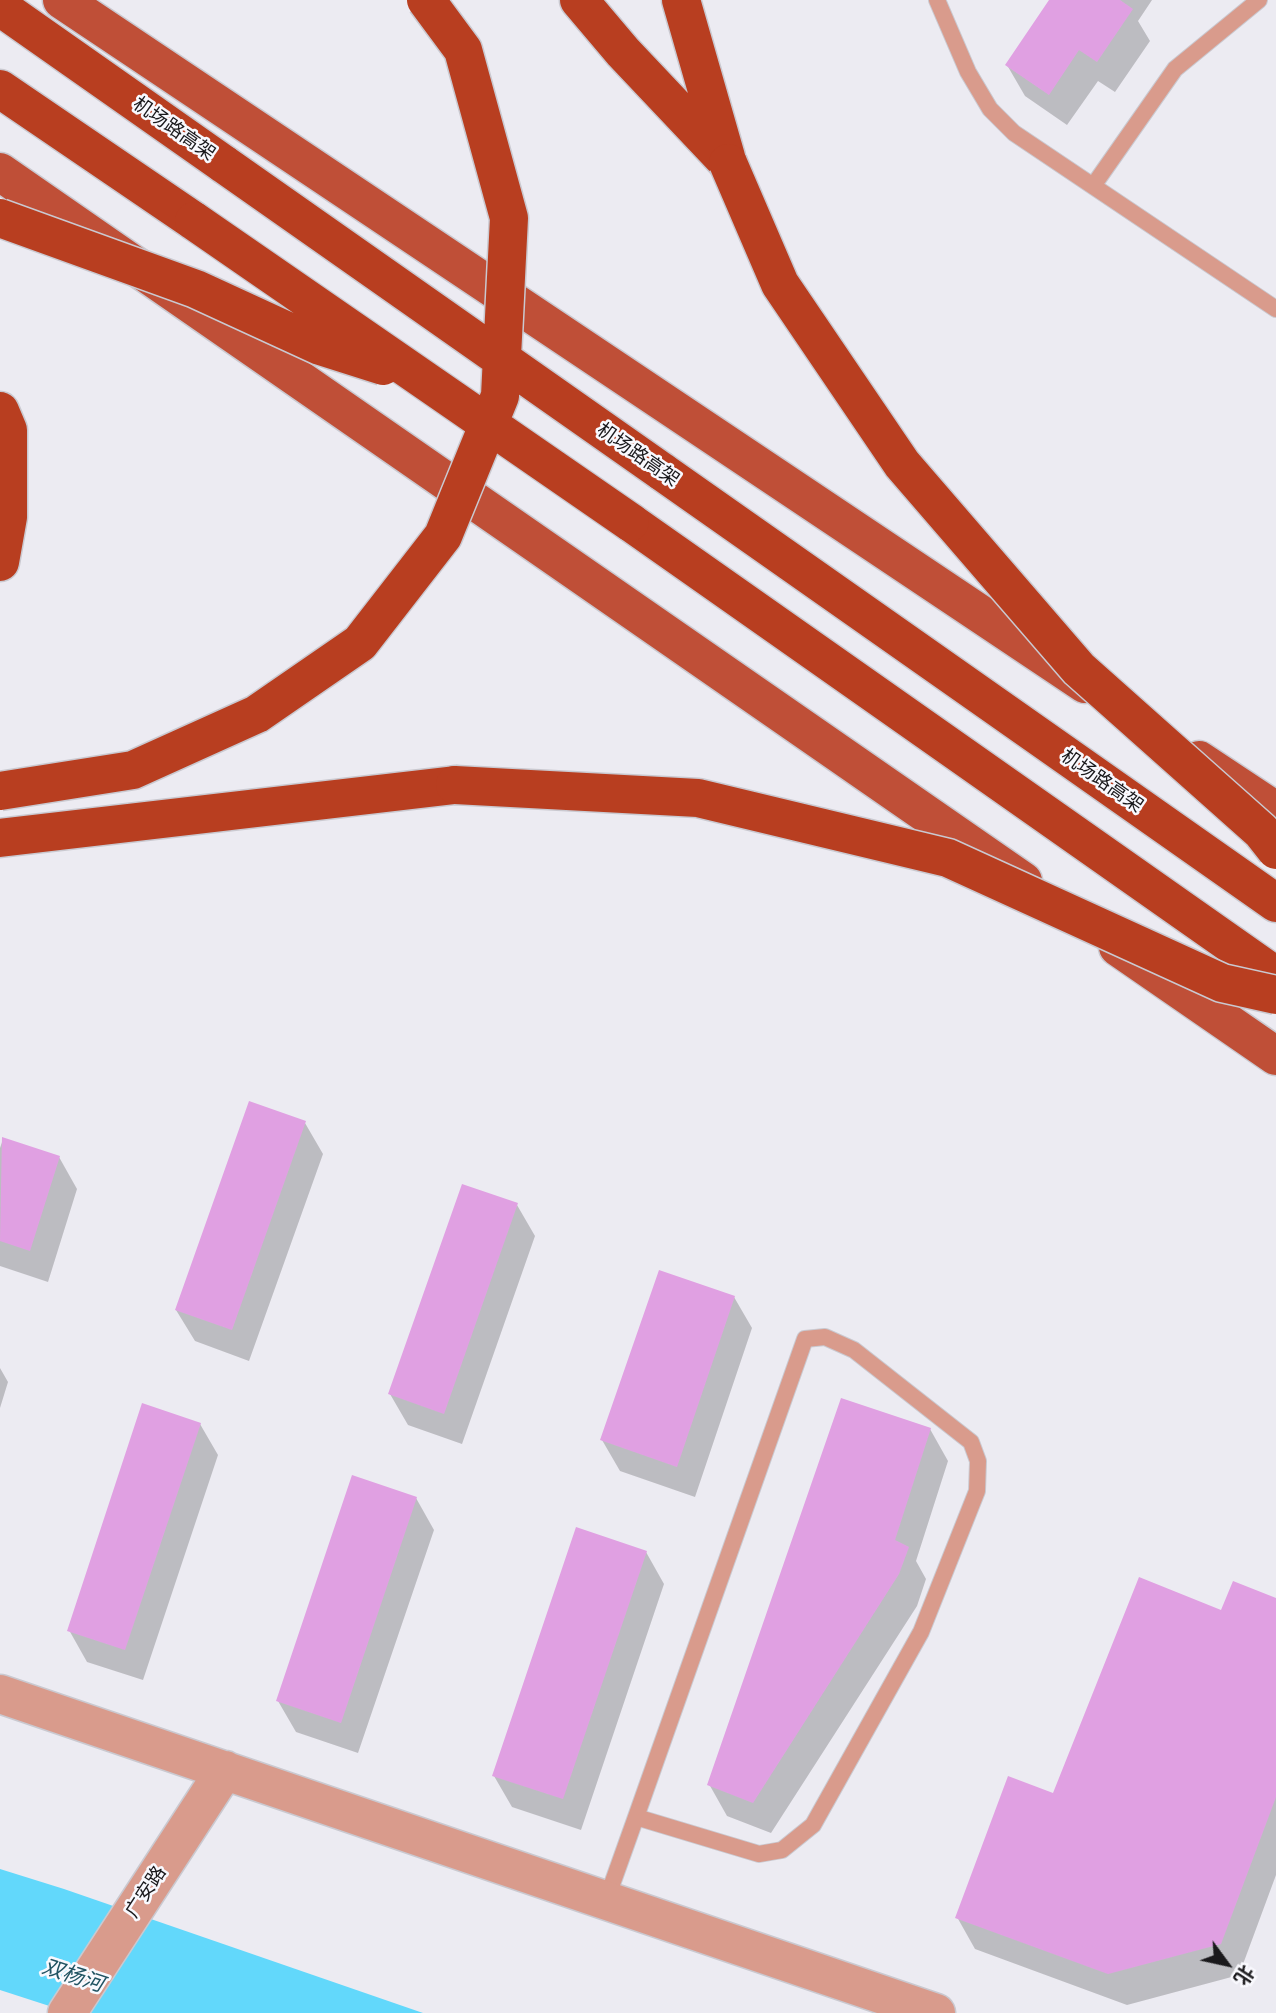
<!DOCTYPE html>
<html>
<head>
<meta charset="utf-8">
<style>
  body { margin:0 }
  #map { position:relative; width:1276px; height:2013px; overflow:hidden; background:#ecebf2; font-family:Raleway,"Noto Sans SC",sans-serif }
  canvas { display:block }
  .north { position:absolute; left:1192px; top:1929px; width:70px; height:70px; -webkit-text-stroke:5px #f9f9fe; paint-order:stroke; rotate:123deg; font-size:19px; font-weight:700; line-height:28px; text-align:center; color:#1a191c }
  .north::after { content:''; display:block; margin:auto; width:24px; height:32px; background:#1a191c; clip-path:polygon(50% 0,100% 100%,50% 72%,0 100%) }
</style>
</head>
<body>
<div id="map">
<canvas width="1276" height="2013"></canvas>
<div class="north">北</div>
</div>
<script>
const ctx = document.querySelector('canvas').getContext('2d');
ctx.lineJoin = 'round';
function fillPath(path, color) { ctx.fillStyle = color; ctx.fill(path, 'evenodd'); }
const toPath = rows => new Path2D(rows.map(r => 'M' + r).join(''));
function stroke(path, color, width, dash) { ctx.strokeStyle = color; ctx.lineWidth = width; ctx.lineCap = dash ? 'butt' : 'round'; ctx.setLineDash(dash || []); ctx.stroke(path); }
function write(font, color, halo, rows, align = 'center') {
  ctx.font = font + ' Raleway,"Noto Sans SC",sans-serif'; ctx.lineWidth = 5; ctx.setLineDash([]); ctx.textBaseline = 'middle'; ctx.strokeStyle = halo; ctx.fillStyle = color; for (const [text, x, y, turn = 0] of rows) {
    ctx.save(); ctx.translate(x, y); ctx.rotate((+turn || 0) * Math.PI / 180); ctx.textAlign = isNaN(turn) ? turn : align; if (halo) ctx.strokeText(text, 0, 0); ctx.fillText(text, 0, 0); ctx.restore();
  }
}
fillPath(toPath([
  [0,1869,64,1889,423,2013,71,2013,0,1990]
]), '#62d8fb');
fillPath(toPath([
  [1051,0,1152,0,1138,21,1150,41,1115,92,1098,81,1067,125,1025,96,1007,65],
  [305,1123,323,1154,249,1361,195,1341,176,1310],
  [3,1139,59,1157,77,1189,48,1282,0,1266,0,1148],
  [517,1205,535,1236,462,1444,408,1425,390,1394],
  [734,1297,752,1328,695,1497,620,1471,602,1440],
  [0,1368,8,1382,0,1408],
  [200,1424,218,1455,143,1680,87,1662,69,1630],
  [930,1429,948,1461,916,1561,926,1579,917,1606,771,1833,727,1816,709,1784],
  [416,1498,434,1530,358,1753,296,1732,278,1701],
  [646,1552,664,1584,581,1830,512,1807,494,1776],
  [1276,1599,1276,1875,1239,1975,1127,2005,975,1949,957,1917,1054,1795,1222,1612]
]), '#0003');
fillPath(toPath([
  [1049,0,1120,0,1133,9,1097,62,1079,50,1049,95,1005,65],
  [249,1101,306,1121,232,1330,175,1310],
  [2,1137,60,1156,30,1251,0,1241],
  [462,1184,518,1203,444,1414,388,1394],
  [659,1270,735,1296,677,1467,600,1440],
  [841,1398,931,1428,895,1540,909,1547,899,1574,753,1803,707,1785],
  [142,1403,201,1423,125,1650,67,1631],
  [352,1475,417,1497,341,1723,276,1701],
  [576,1527,647,1551,563,1799,492,1776],
  [1139,1577,1221,1610,1233,1581,1276,1598,1276,1797,1221,1944,1108,1974,955,1918,1008,1776,1053,1793]
]), '#e0a0e2');
const service = toPath([
  [937,0,968,72,990,109,1014,133,1276,309],
  [1093,186,1175,69,1259,0],
  [606,1901,636,1817,805,1339,825,1337,854,1350,971,1442,978,1461,977,1491,921,1632,813,1825,782,1850,759,1854,636,1817]
]);
const tertiary = toPath([
  [0,1694,936,2013],
  [67,2013,225,1770]
]);
const primary = toPath([
  [62,0,1085,684],
  [0,172,1023,881],
  [1199,760,1276,811],
  [1118,947,1276,1056]
]);
const trunk = toPath([
  [579,0,623,52,728,163],
  [681,0,726,157],
  [0,7,225,165],
  [0,89,194,221],
  [0,411,8,430,8,517,0,562],
  [661,471,1276,903],
  [630,522,1276,976],
  [0,838,455,785]
]);
stroke(service, '#cac9d0', 18);
stroke(tertiary, '#cac9d0', 41);
stroke(primary, '#cac9d0', 41);
stroke(trunk, '#cac9d0', 41);
stroke(service, '#d99b8c', 16);
stroke(tertiary, '#d99b8c', 38);
stroke(primary, '#bf4f37', 38);
stroke(trunk, '#b83e20', 38);
const trunkBridge = toPath([
  [728,163,780,284,902,464,1079,669,1261,831,1276,850],
  [225,165,661,471],
  [0,218,196,289,320,346,383,366],
  [194,221,630,522],
  [455,785,698,798,948,858,1222,983,1276,995],
  [0,791,133,770,257,714,360,643,443,536,500,396,509,218,463,50,426,0]
]);
stroke(trunkBridge, '#cac9d0', 41, []);
stroke(trunkBridge, '#b83e20', 38);
write('19px', '#1a191c', '#f9f9fe', [
  ["机场路高架",174,129,35],
  ["机场路高架",638,455,35],
  ["机场路高架",1102,781,35],
  ["广安路",146,1892,-57]
]);
write('italic 21px', '#215362', '#f9f9fe', [
  ["双杨河",73,1976,18]
]);
</script>
</body>
</html>
